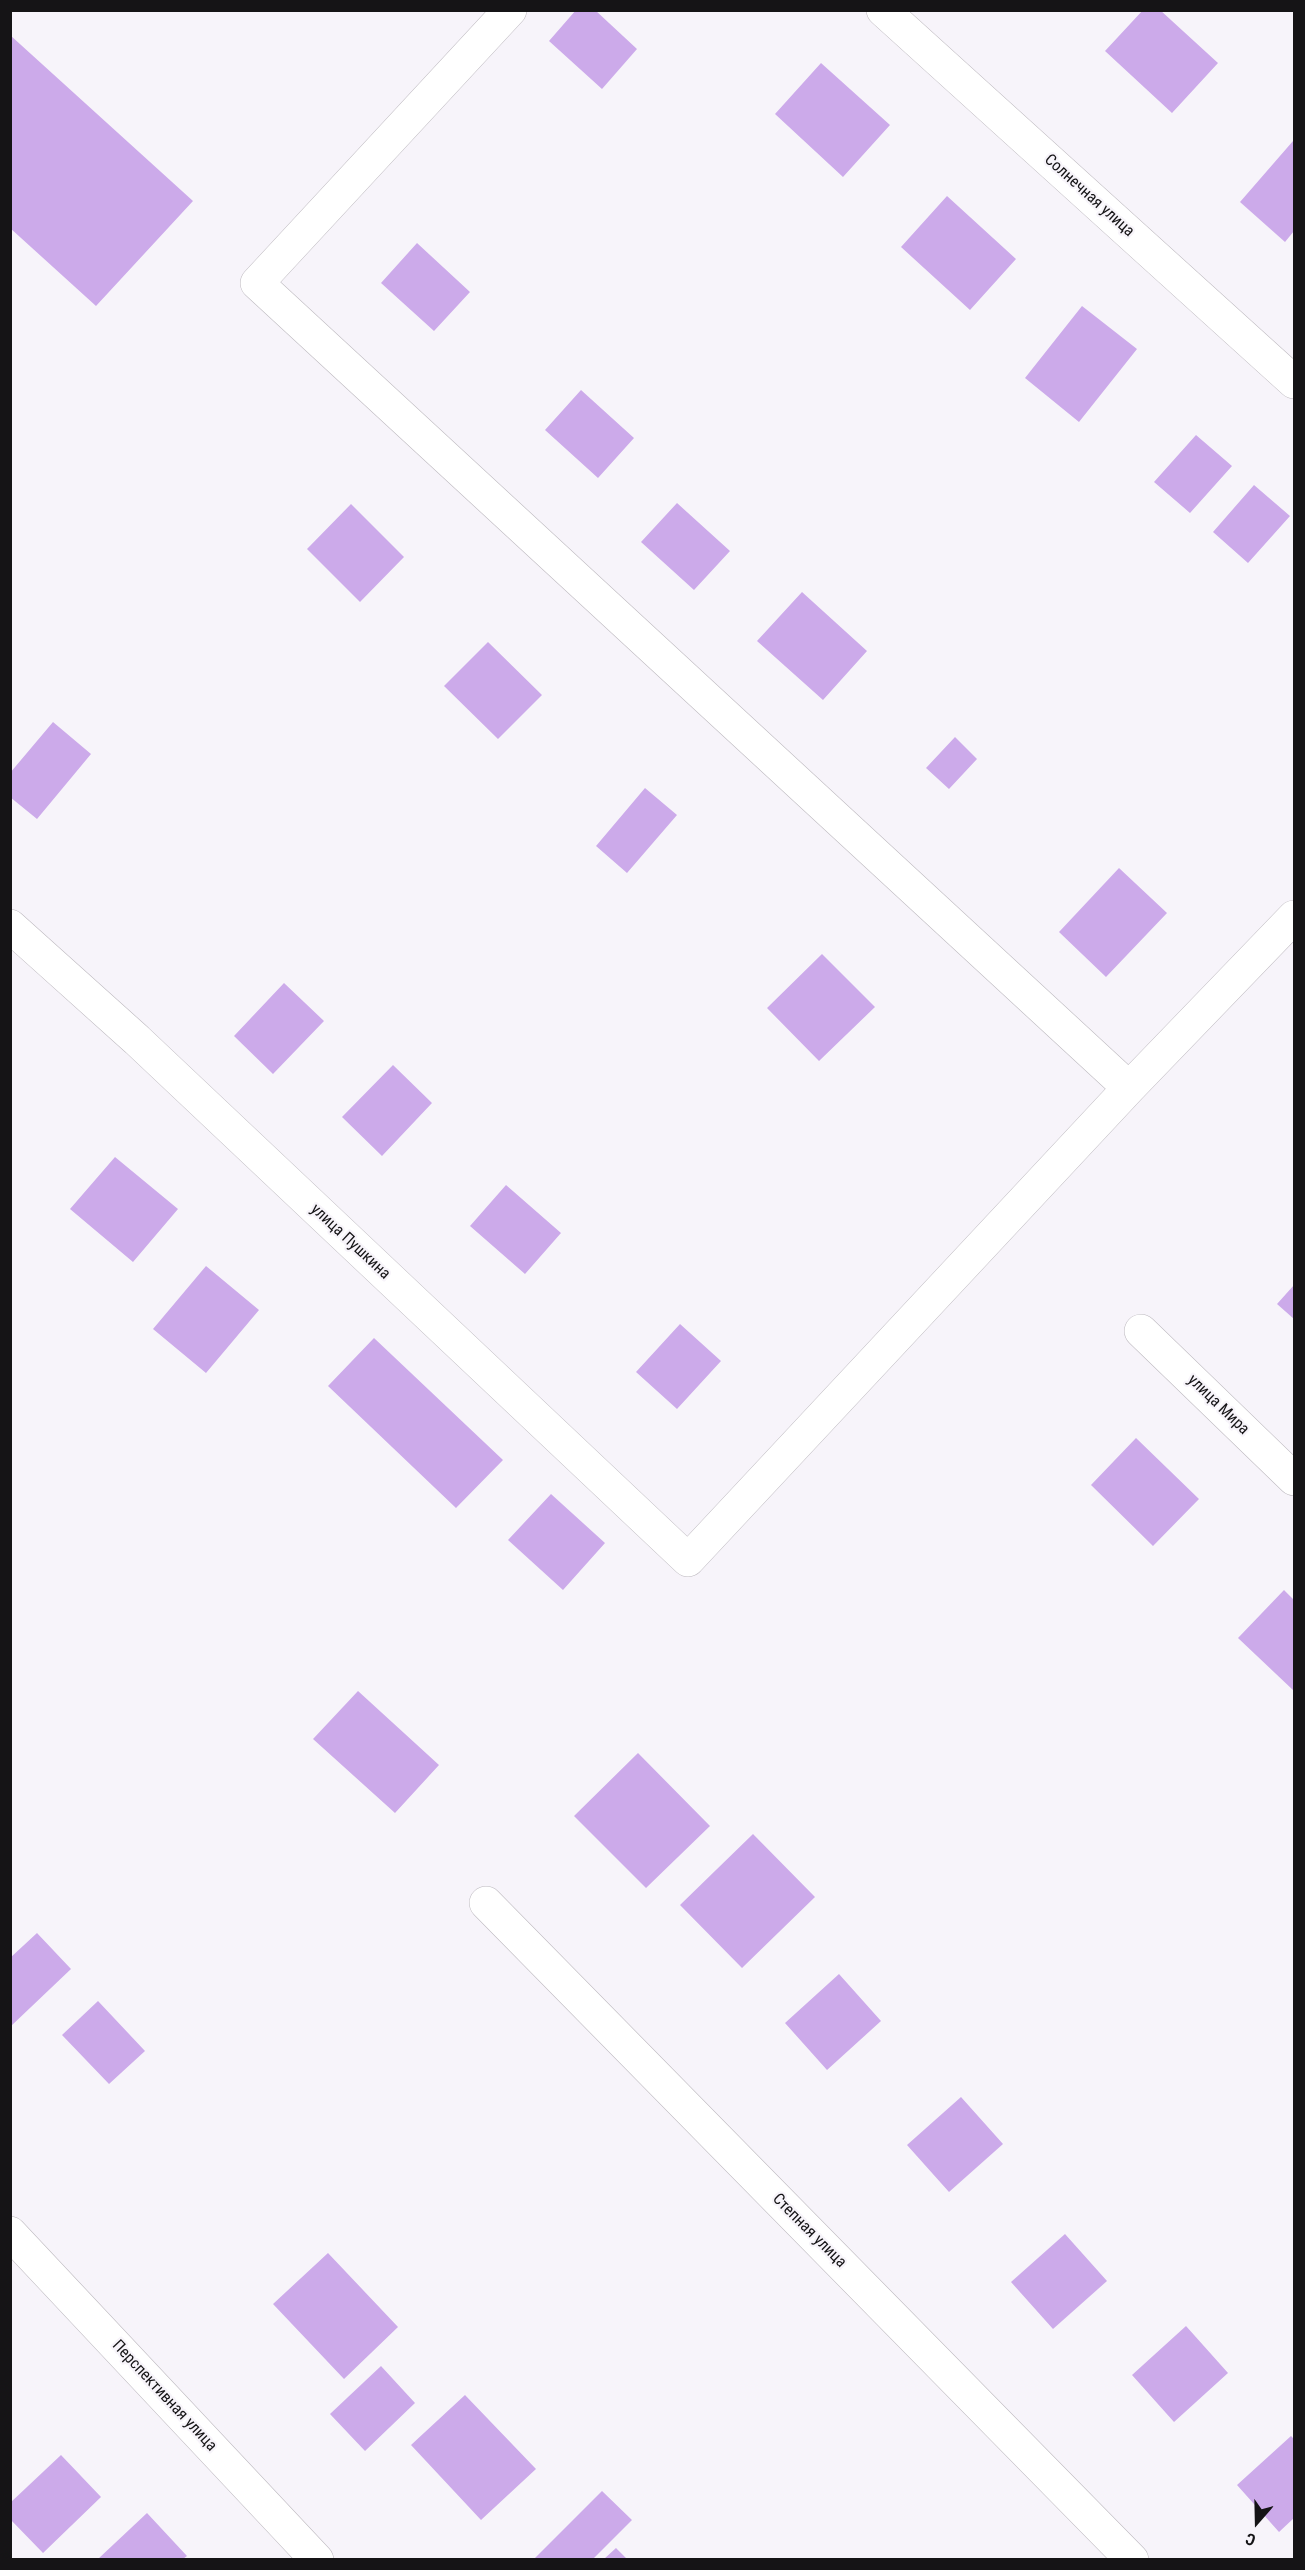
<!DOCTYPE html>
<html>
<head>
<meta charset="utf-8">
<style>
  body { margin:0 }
  #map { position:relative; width:1305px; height:2570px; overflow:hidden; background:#f7f4fa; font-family:"Roboto Condensed",sans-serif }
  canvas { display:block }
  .frame { position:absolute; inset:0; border:12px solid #151416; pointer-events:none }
  .north { position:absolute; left:1227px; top:2492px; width:60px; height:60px; -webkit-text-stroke:4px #f7f4fa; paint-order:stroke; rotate:200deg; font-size:16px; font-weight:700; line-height:24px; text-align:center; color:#151416 }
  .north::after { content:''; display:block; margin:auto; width:21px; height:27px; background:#151416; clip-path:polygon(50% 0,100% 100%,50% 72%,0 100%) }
</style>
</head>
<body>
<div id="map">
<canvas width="1305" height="2570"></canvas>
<div class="frame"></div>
<div class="north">С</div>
</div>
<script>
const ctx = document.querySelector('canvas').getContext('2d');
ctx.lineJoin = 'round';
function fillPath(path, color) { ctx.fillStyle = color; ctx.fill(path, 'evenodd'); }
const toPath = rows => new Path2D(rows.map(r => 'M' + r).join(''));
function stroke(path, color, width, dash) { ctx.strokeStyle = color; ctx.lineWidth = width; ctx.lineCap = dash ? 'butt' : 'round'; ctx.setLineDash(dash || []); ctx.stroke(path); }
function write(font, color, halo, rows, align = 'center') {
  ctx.font = font + ' "Roboto Condensed",sans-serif'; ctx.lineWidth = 4.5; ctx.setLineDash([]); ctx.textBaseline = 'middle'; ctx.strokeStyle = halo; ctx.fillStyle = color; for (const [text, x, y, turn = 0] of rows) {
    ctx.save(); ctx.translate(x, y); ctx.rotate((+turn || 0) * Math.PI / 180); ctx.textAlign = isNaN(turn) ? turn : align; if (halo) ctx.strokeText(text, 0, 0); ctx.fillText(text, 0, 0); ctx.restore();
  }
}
fillPath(toPath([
  [576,10,595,10,637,49,602,89,549,41],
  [1143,10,1160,10,1218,63,1172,113,1105,51],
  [10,35,193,201,96,306,10,228],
  [821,63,890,125,843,177,775,114],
  [1293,141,1294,231,1285,242,1240,202],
  [947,196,1016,259,970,310,901,247],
  [417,243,470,292,434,331,381,283],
  [1082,306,1137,349,1079,422,1025,378],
  [581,390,634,438,598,478,545,430],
  [1196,435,1232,466,1190,513,1154,482],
  [1254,485,1290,516,1248,563,1213,532],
  [677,503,730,551,694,590,641,542],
  [351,504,404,557,360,602,307,549],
  [802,592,867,651,823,700,757,641],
  [488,642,542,695,498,739,444,686],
  [53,722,91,754,37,819,10,797,10,773],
  [955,737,977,759,949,789,926,768],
  [645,788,677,815,627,873,596,846],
  [1119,868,1167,913,1106,977,1059,932],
  [822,954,875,1007,819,1061,767,1008],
  [284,983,324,1021,273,1074,234,1036],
  [393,1065,432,1103,382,1156,342,1117],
  [115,1157,178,1209,133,1262,70,1209],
  [506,1185,561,1233,525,1274,470,1226],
  [206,1266,259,1310,206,1373,153,1329],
  [1294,1285,1294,1319,1277,1304],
  [680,1324,721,1361,677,1409,636,1372],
  [374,1338,503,1460,456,1508,328,1386],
  [1136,1438,1199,1499,1153,1546,1091,1485],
  [551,1494,605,1543,563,1590,508,1540],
  [1284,1590,1294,1600,1294,1691,1238,1638],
  [358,1691,439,1765,395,1813,313,1739],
  [638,1753,710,1826,646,1888,574,1816],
  [753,1834,815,1897,742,1968,680,1905],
  [37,1933,71,1969,10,2027,10,1958],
  [839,1974,881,2021,827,2070,785,2023],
  [98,2001,145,2051,109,2084,62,2035],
  [961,2097,1003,2144,949,2192,907,2145],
  [1065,2234,1107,2281,1053,2329,1011,2282],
  [328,2253,398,2327,344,2379,273,2304],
  [1186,2326,1228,2373,1174,2422,1132,2375],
  [381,2366,415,2403,365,2451,330,2414],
  [465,2395,536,2469,481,2520,411,2445],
  [1291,2436,1294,2439,1294,2518,1279,2532,1237,2485],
  [61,2455,101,2497,43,2553,10,2519,10,2503],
  [602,2491,632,2520,593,2559,534,2559],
  [147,2513,187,2556,183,2559,98,2559],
  [616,2548,627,2559,604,2559]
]), '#ccaaea');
const minor = toPath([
  [510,10,257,283,1129,1088],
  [883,10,1294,382],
  [10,926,137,1040,688,1560,1129,1088,1294,917],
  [1141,1331,1294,1479],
  [486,1903,1132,2560],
  [10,2233,317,2560]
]);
stroke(minor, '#bdb9bf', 34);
stroke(minor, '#fff', 33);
write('16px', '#151416', '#f7f4fa', [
  ["Солнечная улица",1089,196,42],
  ["улица Пушкина",350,1242,43],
  ["улица Мира",1218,1405,44],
  ["Степная улица",809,2231,45],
  ["Перспективная улица",164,2396,47]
]);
</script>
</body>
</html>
